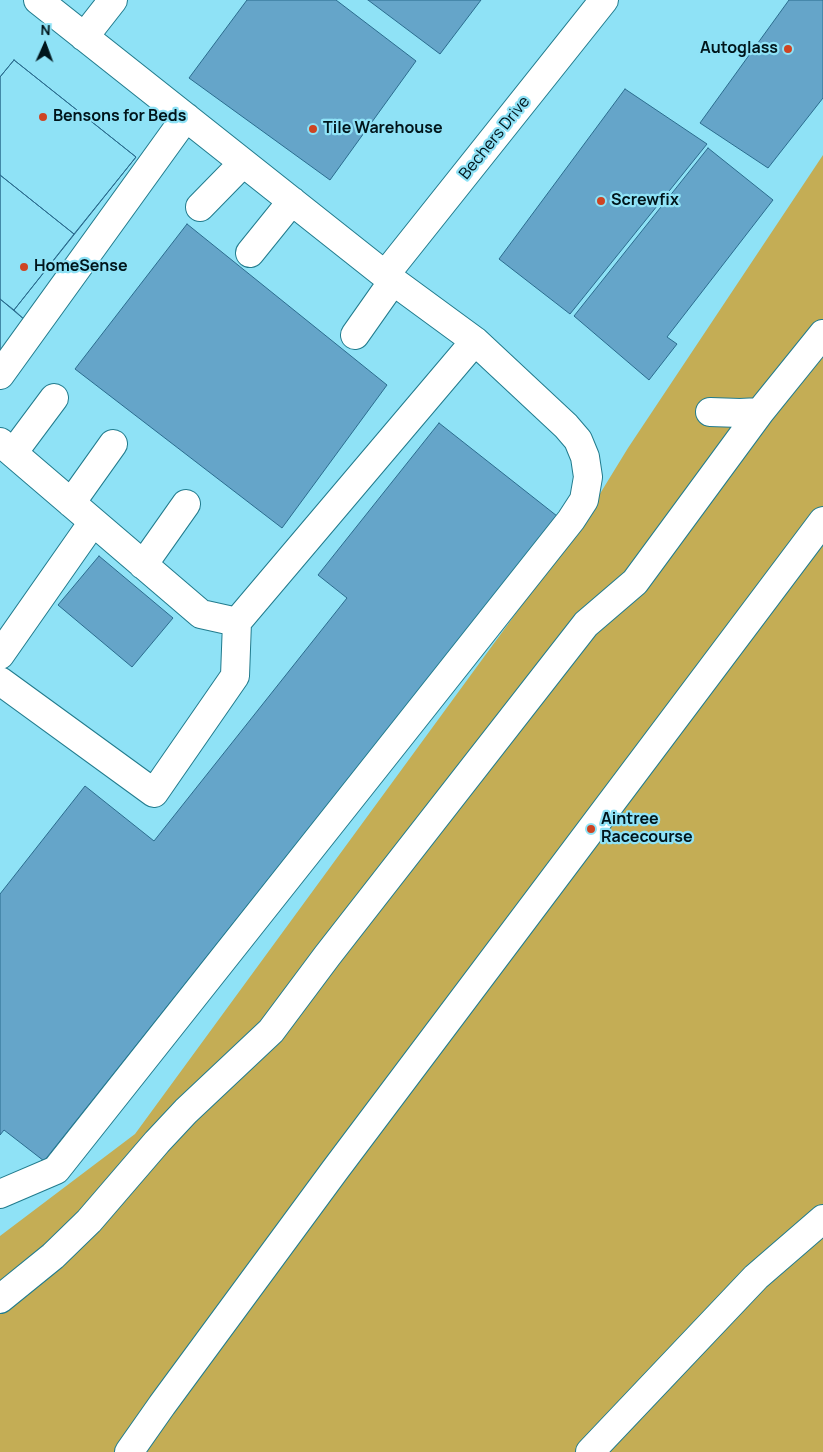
<!DOCTYPE html>
<html>
<head>
<meta charset="utf-8">
<style>
  body { margin:0 }
  #map { position:relative; width:823px; height:1452px; overflow:hidden; background:#8fe2f6; font-family:Manrope,sans-serif }
  canvas { display:block }
  .north { position:absolute; left:20px; top:20px; width:50px; height:50px; -webkit-text-stroke:4px #8fe2f6; paint-order:stroke; rotate:2deg; font-size:14px; font-weight:700; line-height:20px; text-align:center; color:#00151b }
  .north::after { content:''; display:block; margin:auto; width:18px; height:22px; background:#00151b; clip-path:polygon(50% 0,100% 100%,50% 72%,0 100%) }
</style>
</head>
<body>
<div id="map">
<canvas width="823" height="1452"></canvas>
<div class="north">N</div>
</div>
<script>
const ctx = document.querySelector('canvas').getContext('2d');
ctx.lineJoin = 'round';
function fillPath(path, color) { ctx.fillStyle = color; ctx.fill(path, 'evenodd'); }
const toPath = rows => new Path2D(rows.map(r => 'M' + r).join(''));
function stroke(path, color, width, dash) { ctx.strokeStyle = color; ctx.lineWidth = width; ctx.lineCap = dash ? 'butt' : 'round'; ctx.setLineDash(dash || []); ctx.stroke(path); }
function write(font, color, halo, rows, align = 'center') {
  ctx.font = font + ' Manrope,sans-serif'; ctx.lineWidth = 4.5; ctx.setLineDash([]); ctx.textBaseline = 'middle'; ctx.strokeStyle = halo; ctx.fillStyle = color; for (const [text, x, y, turn = 0] of rows) {
    ctx.save(); ctx.translate(x, y); ctx.rotate((+turn || 0) * Math.PI / 180); ctx.textAlign = isNaN(turn) ? turn : align; if (halo) ctx.strokeText(text, 0, 0); ctx.fillText(text, 0, 0); ctx.restore();
  }
}
fillPath(toPath([
  [823,155,823,1452,0,1452,0,1236,135,1134,582,523,628,448]
]), '#c4ad55');
const building = toPath([
  [247,0,336,0,416,61,330,180,189,78,247,0],
  [368,0,481,0,440,54,368,0],
  [789,0,823,0,823,98,768,168,700,123,789,0],
  [14,60,136,157,14,310,26,321,0,353,0,77,14,60],
  [14,60,136,157,74,234,0,175,0,77,14,60],
  [625,89,707,144,570,314,499,259,625,89],
  [708,148,773,200,667,337,677,344,649,380,574,316,708,148],
  [0,175,74,234,14,310,0,299,0,175],
  [187,224,387,385,282,528,75,369,187,224],
  [0,299,26,321,0,353,0,299],
  [439,423,557,516,44,1161,4,1130,0,1135,0,894,85,786,154,841,347,598,318,575,439,423],
  [99,556,173,618,132,667,58,605,99,556]
]);
fillPath(building, '#65a5c9');
stroke(building, '#2b6c8e', 1);
const minor = toPath([
  [84,37,113,0],
  [200,207,243,163],
  [250,253,292,201],
  [385,275,604,0],
  [355,335,393,281],
  [0,375,186,117],
  [710,412,740,413,760,412],
  [0,442,201,614,237,622,475,341],
  [13,453,54,398],
  [71,503,113,444],
  [143,565,186,504],
  [0,655,93,522],
  [0,681,154,793,235,676,237,622],
  [0,1194,56,1170,571,520,584,500,588,477,585,457,578,440,566,426,475,341,385,275,38,0],
  [0,1299,53,1256,89,1221,157,1142,186,1111,271,1031,327,956,586,624,635,582,760,412,823,334],
  [129,1452,162,1405,335,1170,823,521],
  [590,1452,756,1277,823,1219]
]);
stroke(minor, '#217b8d', 30);
stroke(minor, '#fff', 28);
for (const [x, y, r, color] of [
  [788,49,5,"#ce4423"],
  [43,117,5,"#ce4423"],
  [313,129,5,"#ce4423"],
  [601,201,5,"#ce4423"],
  [24,267,5,"#ce4423"],
  [591,829,5,"#ce4423"]
]) { const dot = new Path2D(); dot.arc(x, y, r, 0, 2 * Math.PI); ctx.fillStyle = color; ctx.fill(dot); stroke(dot, '#8fe2f6', 2); }
write('bold 16px', '#00151b', '#8fe2f6', [
  ["Autoglass",778,49,"right"],
  ["Bensons for Beds",53,117],
  ["Tile Warehouse",323,129],
  ["Screwfix",611,201],
  ["HomeSense",34,267],
  ["Aintree",601,820],
  ["Racecourse",601,838]
], 'left');
write('16px', '#00151b', '#8fe2f6', [
  ["Bechers Drive",495,138,-51]
]);
</script>
</body>
</html>
